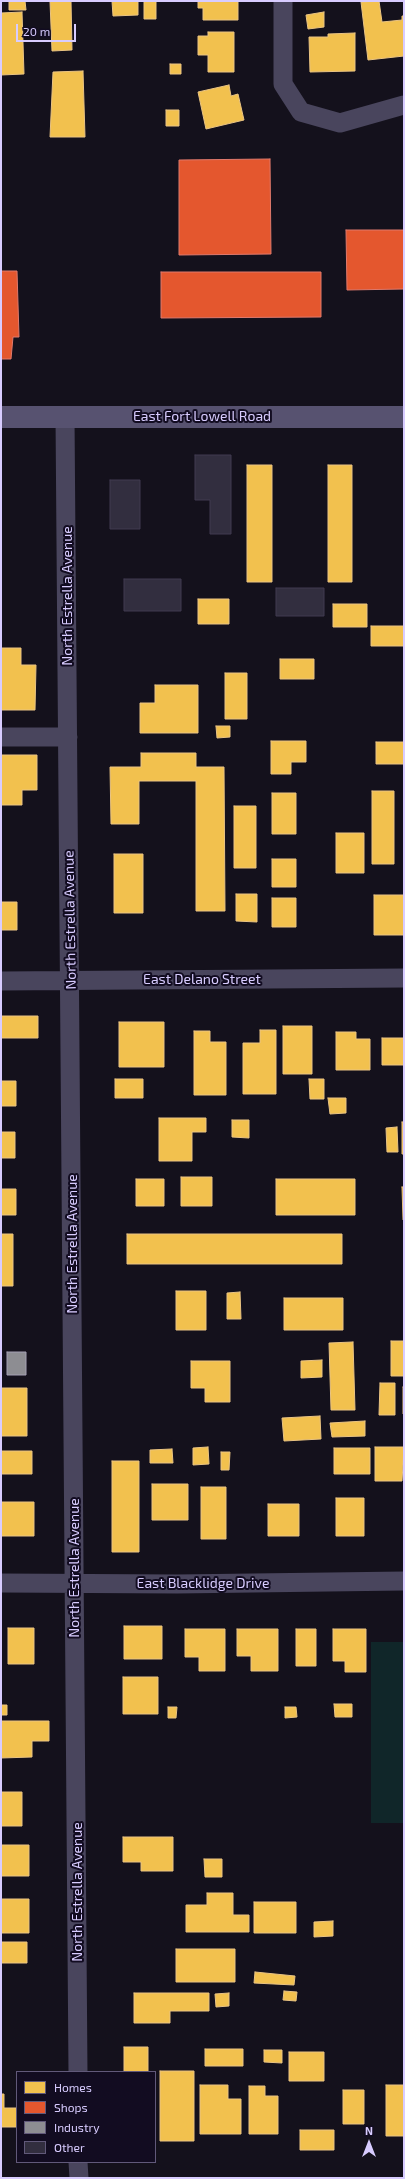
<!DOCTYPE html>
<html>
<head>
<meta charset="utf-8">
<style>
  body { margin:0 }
  #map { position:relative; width:405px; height:2179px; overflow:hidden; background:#14111c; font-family:"Exo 2",sans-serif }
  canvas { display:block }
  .frame { position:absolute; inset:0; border:2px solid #d8ccff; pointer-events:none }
  .legend { position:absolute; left:16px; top:2071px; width:140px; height:92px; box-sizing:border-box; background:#120c21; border:1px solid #61597a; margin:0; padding:5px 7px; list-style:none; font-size:12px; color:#d8ccff }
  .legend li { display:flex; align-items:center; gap:8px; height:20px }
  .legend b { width:20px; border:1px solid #61597a }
  .north { position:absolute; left:349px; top:2123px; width:40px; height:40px; -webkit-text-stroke:3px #120c21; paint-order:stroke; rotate:0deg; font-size:11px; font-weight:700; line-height:16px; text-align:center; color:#d8ccff }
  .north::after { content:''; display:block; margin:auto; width:14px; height:18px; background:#d8ccff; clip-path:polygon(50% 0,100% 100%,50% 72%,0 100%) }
  .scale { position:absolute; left:16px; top:24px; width:60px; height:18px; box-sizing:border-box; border:2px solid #d8ccff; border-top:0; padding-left:5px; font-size:12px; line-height:14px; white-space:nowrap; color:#d8ccff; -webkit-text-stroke:3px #120c21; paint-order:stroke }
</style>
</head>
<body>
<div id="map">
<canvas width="405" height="2179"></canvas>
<div class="frame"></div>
<ul class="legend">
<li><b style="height:11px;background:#f2c14e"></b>Homes</li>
<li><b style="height:11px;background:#e4572e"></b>Shops</li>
<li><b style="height:11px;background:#8d8d92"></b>Industry</li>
<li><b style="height:11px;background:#322e3f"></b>Other</li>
</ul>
<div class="north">N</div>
<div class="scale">20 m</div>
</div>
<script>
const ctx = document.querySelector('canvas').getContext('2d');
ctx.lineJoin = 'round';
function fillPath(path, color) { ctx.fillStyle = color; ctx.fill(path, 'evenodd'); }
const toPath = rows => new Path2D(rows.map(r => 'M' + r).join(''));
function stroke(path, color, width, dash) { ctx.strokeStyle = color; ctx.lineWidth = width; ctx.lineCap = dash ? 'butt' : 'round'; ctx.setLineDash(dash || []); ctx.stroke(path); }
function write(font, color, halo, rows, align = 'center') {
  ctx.font = font + ' "Exo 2",sans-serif'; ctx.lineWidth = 4; ctx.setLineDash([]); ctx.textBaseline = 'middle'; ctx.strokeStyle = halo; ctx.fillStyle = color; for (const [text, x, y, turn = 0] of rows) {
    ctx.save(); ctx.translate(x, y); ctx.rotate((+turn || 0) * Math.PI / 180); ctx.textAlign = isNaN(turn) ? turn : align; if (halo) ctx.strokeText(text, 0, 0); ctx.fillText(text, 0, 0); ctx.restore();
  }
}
fillPath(toPath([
  [371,1642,404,1642,404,1823,371,1823]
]), '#102629');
const homes = toPath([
  [9,1,25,1,26,10,9,10,9,1],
  [50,1,71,1,72,50,52,51,50,1],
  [112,1,138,1,138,15,113,16,112,1],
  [144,1,156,1,156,19,144,19,144,1],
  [198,1,238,1,238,20,203,20,203,8,198,8,198,1],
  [379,1,382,22,402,20,402,16,404,16,404,56,368,60,361,2,379,1],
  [22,12,24,74,1,75,1,13,22,12],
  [324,12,324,27,308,29,306,15,324,12],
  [208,32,234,32,234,72,208,72,208,55,198,55,198,36,208,36,208,32],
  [355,33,355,71,310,72,309,37,328,37,328,34,355,33],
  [170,64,181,64,181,74,170,74,170,64],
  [83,71,85,137,50,137,53,72,83,71],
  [229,85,231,96,238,94,244,120,206,129,198,92,229,85],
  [166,110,179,110,179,126,166,126,166,110],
  [247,465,272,465,272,582,247,582,247,465],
  [328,465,352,465,352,582,328,582,328,465],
  [198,599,229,599,229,624,198,624,198,599],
  [333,604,367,604,367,627,333,627,333,604],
  [371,626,404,626,404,646,371,646,371,626],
  [1,648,21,648,21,665,36,665,35,710,1,710,1,648],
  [280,659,314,659,314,679,280,679,280,659],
  [225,673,247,673,247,719,225,719,225,673],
  [155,685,198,685,198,733,140,733,140,703,155,703,155,685],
  [216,726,230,726,230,737,217,738,216,726],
  [271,741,306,741,306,762,291,762,291,774,271,774,271,741],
  [376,742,404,742,404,764,376,764,376,742],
  [141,753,196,753,196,767,224,767,225,911,196,911,196,781,139,781,139,824,111,824,110,767,141,767,141,753],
  [1,755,37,755,37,790,22,790,22,805,1,805,1,755],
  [372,791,394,791,394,864,372,864,372,791],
  [272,793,296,793,296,834,272,834,272,793],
  [234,806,256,806,256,868,234,868,234,806],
  [336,833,364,833,364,873,336,873,336,833],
  [114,854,143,854,143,913,114,913,114,854],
  [272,859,296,859,296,887,272,887,272,859],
  [236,894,257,894,257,922,236,921,236,894],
  [374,895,404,895,404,935,374,935,374,895],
  [272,898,296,898,296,927,272,927,272,898],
  [1,902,17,902,17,930,1,930,1,902],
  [1,1016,38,1016,38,1038,1,1038,1,1016],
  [119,1022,164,1022,164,1067,119,1067,119,1022],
  [283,1026,312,1026,312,1074,283,1074,283,1026],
  [260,1030,276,1030,276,1094,243,1094,243,1043,260,1043,260,1030],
  [194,1031,210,1031,210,1042,226,1042,226,1095,194,1095,194,1031],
  [336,1032,356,1032,356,1039,370,1039,370,1070,336,1070,336,1032],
  [382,1038,404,1038,404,1065,382,1065,382,1038],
  [115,1079,143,1079,143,1098,115,1098,115,1079],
  [309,1079,324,1079,324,1099,310,1099,309,1079],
  [1,1081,16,1081,16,1106,1,1106,1,1081],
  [328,1098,346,1098,346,1113,330,1114,328,1098],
  [159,1118,206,1118,206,1132,192,1132,192,1161,159,1161,159,1118],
  [232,1120,249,1120,249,1138,232,1137,232,1120],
  [402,1122,404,1122,404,1154,402,1154,402,1122],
  [397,1127,398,1152,387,1152,386,1128,397,1127],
  [1,1132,15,1132,15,1158,1,1158,1,1132],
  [181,1177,212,1177,212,1206,181,1206,181,1177],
  [136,1179,164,1179,164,1206,136,1206,136,1179],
  [276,1179,355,1179,355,1215,276,1215,276,1179],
  [402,1187,404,1187,404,1220,403,1220,402,1187],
  [1,1189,16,1189,16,1215,1,1215,1,1189],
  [1,1234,13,1234,13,1286,1,1286,1,1234],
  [127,1234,342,1234,342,1264,127,1264,127,1234],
  [176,1291,206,1291,206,1330,176,1330,176,1291],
  [240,1292,241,1319,227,1319,227,1293,240,1292],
  [284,1298,343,1298,343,1330,284,1330,284,1298],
  [391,1341,404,1341,404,1376,391,1376,391,1341],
  [353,1342,355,1410,331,1410,329,1343,353,1342],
  [322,1360,322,1377,301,1378,301,1361,322,1360],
  [191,1361,230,1361,230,1402,205,1402,205,1388,191,1388,191,1361],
  [380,1383,395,1383,395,1415,379,1415,380,1383],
  [403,1387,404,1387,404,1414,403,1414,403,1387],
  [1,1388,27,1388,27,1436,1,1436,1,1388],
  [320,1416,321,1439,284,1441,282,1418,320,1416],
  [365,1421,365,1436,332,1437,330,1423,365,1421],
  [208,1447,209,1464,193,1465,193,1448,208,1447],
  [375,1447,404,1447,402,1481,375,1481,375,1447],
  [334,1448,370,1448,370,1474,334,1474,334,1448],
  [172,1449,173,1463,150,1463,150,1450,172,1449],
  [1,1451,32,1451,32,1474,1,1474,1,1451],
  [221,1452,230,1452,229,1470,221,1470,221,1452],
  [112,1461,139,1461,139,1552,112,1552,112,1461],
  [152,1484,188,1484,188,1520,152,1520,152,1484],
  [201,1487,226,1487,226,1539,201,1539,201,1487],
  [336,1498,364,1498,364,1536,336,1536,336,1498],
  [1,1502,34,1502,34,1536,1,1536,1,1502],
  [268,1504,299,1504,299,1536,268,1536,268,1504],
  [124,1626,162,1626,162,1659,124,1659,124,1626],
  [8,1628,34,1628,34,1664,8,1664,8,1628],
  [185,1629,225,1629,225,1671,199,1671,199,1657,185,1657,185,1629],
  [237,1629,278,1629,278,1671,251,1671,251,1656,237,1656,237,1629],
  [296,1629,316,1629,316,1666,296,1666,296,1629],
  [333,1629,366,1629,366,1672,345,1672,345,1661,333,1661,333,1629],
  [123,1677,158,1677,158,1714,123,1714,123,1677],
  [334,1704,352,1704,352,1717,335,1717,334,1704],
  [1,1705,7,1705,7,1715,1,1715,1,1705],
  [168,1707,177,1707,176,1718,168,1718,168,1707],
  [285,1707,296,1707,297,1717,285,1718,285,1707],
  [1,1721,49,1721,49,1741,32,1741,32,1757,1,1758,1,1721],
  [1,1792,22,1792,22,1826,1,1826,1,1792],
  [123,1837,173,1837,173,1871,141,1871,141,1862,123,1862,123,1837],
  [1,1845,29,1845,29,1876,1,1876,1,1845],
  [204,1859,222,1859,222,1877,205,1877,204,1859],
  [207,1893,233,1893,233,1915,249,1915,249,1932,186,1932,186,1905,207,1905,207,1893],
  [1,1899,29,1899,29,1933,1,1933,1,1899],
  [254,1902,296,1902,296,1933,254,1933,254,1902],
  [333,1921,333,1936,314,1937,314,1922,333,1921],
  [1,1942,27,1942,27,1963,1,1963,1,1942],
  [176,1949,235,1949,235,1982,176,1982,176,1949],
  [255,1972,295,1976,294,1985,254,1983,255,1972],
  [284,1991,297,1992,296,2001,283,2000,284,1991],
  [134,1993,209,1993,209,2011,170,2011,170,2023,134,2023,134,1993],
  [229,1993,229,2006,216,2007,215,1994,229,1993],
  [124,2047,148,2047,148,2072,124,2072,124,2047],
  [205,2049,243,2049,243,2066,205,2066,205,2049],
  [264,2050,282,2050,282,2063,264,2062,264,2050],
  [289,2052,324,2052,324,2081,289,2081,289,2052],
  [160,2071,194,2071,194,2141,160,2141,160,2071],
  [200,2085,228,2085,228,2099,241,2099,241,2134,200,2134,200,2085],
  [386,2085,404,2085,404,2136,386,2136,386,2085],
  [249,2086,265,2086,265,2096,278,2096,278,2134,249,2134,249,2086],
  [343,2090,364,2090,364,2124,343,2124,343,2090],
  [1,2094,4,2094,4,2108,17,2108,17,2127,1,2127,1,2094],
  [300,2130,334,2130,334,2150,300,2150,300,2130]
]);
fillPath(homes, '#f2c14e');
stroke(homes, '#eac483', 1);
const shops = toPath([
  [270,159,271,254,179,255,179,160,270,159],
  [346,230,404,230,404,289,347,290,346,230],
  [1,271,17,271,19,337,13,337,11,359,1,359,1,271],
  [161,272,321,272,321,317,161,318,161,272]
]);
fillPath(shops, '#e4572e');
stroke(shops, '#e07a6d', 1);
const industry = toPath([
  [7,1352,26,1352,26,1375,7,1375,7,1352]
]);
fillPath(industry, '#8d8d92');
stroke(industry, '#a4a0b3', 1);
const building = toPath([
  [195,455,231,455,231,534,210,534,210,500,195,500,195,455],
  [110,480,140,480,140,529,110,529,110,480],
  [124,579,181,579,181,611,124,611,124,579],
  [276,588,324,588,324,616,276,616,276,588]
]);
fillPath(building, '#322e3f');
stroke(building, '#413a51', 1);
stroke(toPath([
  [283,1,283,84,301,112,340,123,404,105],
  [65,416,78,2072],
  [1,737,68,737],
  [1,981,404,978],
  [1,1583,177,1584,404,1581],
  [78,2162,79,2178]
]), '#49455d', 19);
stroke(toPath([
  [1,417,404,417]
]), '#575270', 22);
write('14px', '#d8ccff', '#120c21', [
  ["East Fort Lowell Road",202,416],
  ["North Estrella Avenue",67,596,-90],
  ["North Estrella Avenue",70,920,-91],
  ["East Delano Street",202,979],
  ["North Estrella Avenue",72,1244,-90],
  ["North Estrella Avenue",74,1568,-90],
  ["East Blacklidge Drive",203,1583],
  ["North Estrella Avenue",77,1892,-90]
]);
</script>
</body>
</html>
